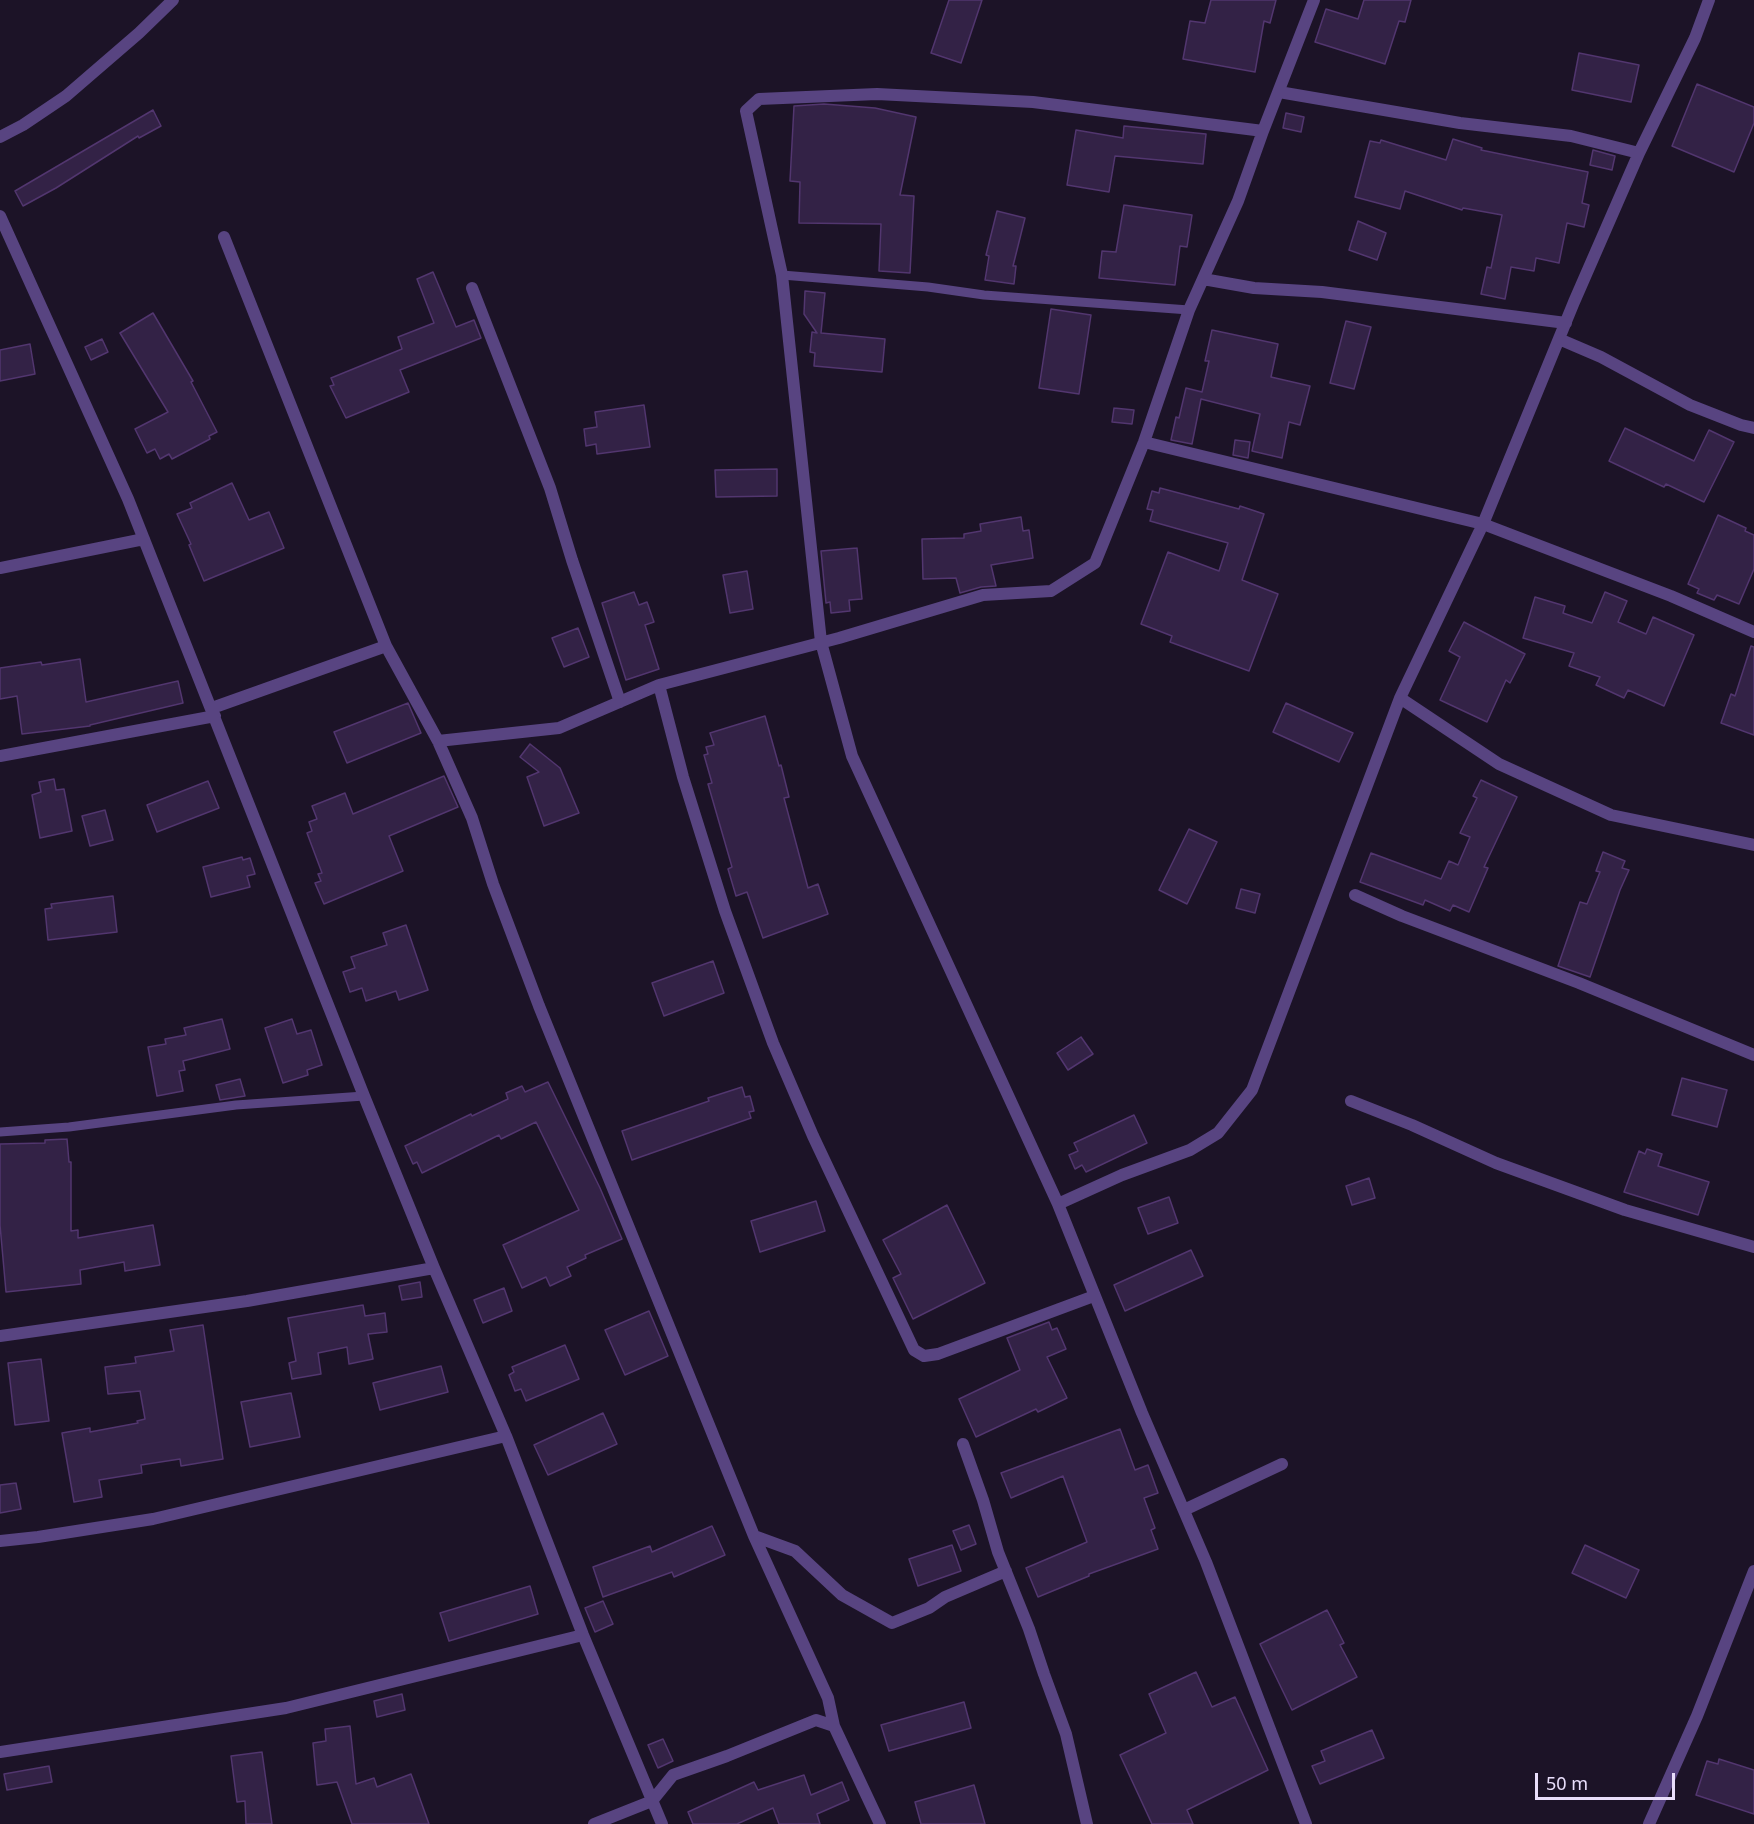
<!DOCTYPE html>
<html>
<head>
<meta charset="utf-8">
<style>
  body { margin:0 }
  #map { position:relative; width:1754px; height:1824px; overflow:hidden; background:#1c1327; font-family:"Noto Sans",sans-serif }
  canvas { display:block }
  .scale { position:absolute; left:1535px; top:1773px; width:140px; height:27px; box-sizing:border-box; border:3px solid #e9defb; border-top:0; padding-left:8px; font-size:18px; line-height:21px; white-space:nowrap; color:#e9defb; -webkit-text-stroke:4px #1c1327; paint-order:stroke }
</style>
</head>
<body>
<div id="map">
<canvas width="1754" height="1824"></canvas>
<div class="scale">50 m</div>
</div>
<script>
const ctx = document.querySelector('canvas').getContext('2d');
ctx.lineJoin = 'round';
function fillPath(path, color) { ctx.fillStyle = color; ctx.fill(path, 'evenodd'); }
const toPath = rows => new Path2D(rows.map(r => 'M' + r).join(''));
function stroke(path, color, width, dash) { ctx.strokeStyle = color; ctx.lineWidth = width; ctx.lineCap = dash ? 'butt' : 'round'; ctx.setLineDash(dash || []); ctx.stroke(path); }
const building = toPath([
  [949,0,982,0,961,63,931,53,949,0],
  [1211,0,1276,0,1270,23,1264,21,1255,72,1183,59,1190,21,1205,23,1211,0],
  [1364,0,1411,0,1405,22,1399,21,1385,64,1315,42,1326,9,1358,19,1364,0],
  [1579,53,1639,65,1631,102,1572,90,1579,53],
  [1697,84,1754,107,1754,123,1734,172,1672,146,1697,84],
  [824,104,875,108,916,117,900,195,914,196,910,273,879,271,881,224,799,223,800,182,790,181,794,106,824,104],
  [153,110,161,126,139,138,138,136,56,188,23,206,15,191,153,110],
  [1286,113,1304,117,1301,132,1283,128,1286,113],
  [1124,126,1206,134,1203,164,1115,156,1109,192,1067,185,1076,130,1123,138,1124,126],
  [1453,139,1482,148,1481,150,1588,172,1582,203,1589,205,1584,227,1567,223,1559,263,1536,258,1534,271,1511,267,1505,299,1481,294,1487,267,1491,268,1502,215,1463,208,1462,210,1405,191,1400,209,1355,197,1370,141,1380,143,1381,140,1446,160,1453,139],
  [1593,150,1615,156,1612,170,1590,165,1593,150],
  [1124,205,1192,215,1187,247,1180,246,1175,285,1099,278,1102,251,1116,252,1124,205],
  [997,211,1025,218,1013,266,1016,266,1014,284,985,280,989,256,986,255,997,211],
  [1358,221,1386,233,1377,260,1349,250,1358,221],
  [433,272,456,327,474,320,481,338,400,370,409,392,346,418,330,386,334,385,331,378,402,349,398,337,434,323,417,279,433,272],
  [805,291,825,293,821,333,885,339,882,372,814,366,815,353,810,352,812,332,817,333,804,314,805,291],
  [1051,309,1091,315,1079,394,1039,388,1051,309],
  [153,313,193,381,191,382,217,432,209,436,210,439,172,459,169,454,160,459,155,449,147,453,135,429,168,412,120,333,153,313],
  [1346,321,1371,327,1354,389,1330,383,1346,321],
  [1212,330,1278,344,1271,377,1310,386,1300,425,1289,422,1282,458,1252,451,1260,414,1201,399,1192,444,1171,440,1176,417,1179,418,1186,388,1202,392,1209,361,1205,361,1212,330],
  [102,339,108,352,91,360,85,347,102,339],
  [30,344,35,374,0,381,0,350,30,344],
  [644,405,650,447,597,454,596,444,586,446,584,429,597,427,595,412,644,405],
  [1114,408,1134,410,1132,424,1112,422,1114,408],
  [1625,428,1694,461,1709,430,1734,442,1704,502,1666,484,1664,487,1609,461,1625,428],
  [1235,440,1250,442,1248,458,1233,455,1235,440],
  [777,469,777,496,716,497,715,470,777,469],
  [232,483,249,520,269,512,284,548,204,581,189,545,191,544,177,514,192,508,190,503,232,483],
  [1160,488,1239,509,1240,506,1264,514,1242,580,1278,594,1249,671,1170,642,1172,636,1141,624,1168,552,1219,571,1228,543,1150,521,1153,510,1147,509,1152,491,1159,493,1160,488],
  [1718,515,1746,528,1745,531,1754,535,1754,569,1739,604,1717,595,1714,600,1697,593,1699,589,1688,584,1718,515],
  [1021,517,1023,531,1029,530,1033,558,991,565,996,586,981,587,960,593,956,578,923,579,922,539,964,538,964,534,981,531,980,524,1021,517],
  [857,548,862,599,849,600,850,611,831,613,830,602,826,603,821,551,857,548],
  [747,571,753,609,730,613,723,575,747,571],
  [634,592,639,605,647,602,654,622,645,625,659,669,626,680,602,603,634,592],
  [1605,592,1627,601,1618,622,1646,634,1653,617,1694,635,1664,706,1628,690,1624,698,1596,685,1600,677,1569,666,1574,653,1523,638,1535,597,1565,606,1563,613,1592,623,1605,592],
  [1464,622,1525,654,1510,683,1506,680,1487,722,1440,700,1460,657,1449,651,1464,622],
  [578,628,589,657,564,667,552,638,578,628],
  [1751,646,1754,647,1754,735,1721,723,1731,694,1735,696,1751,646],
  [80,659,86,702,178,681,183,703,90,725,90,726,22,734,17,696,0,699,0,668,41,662,42,665,80,659],
  [408,703,421,733,347,763,334,732,408,703],
  [1286,703,1353,733,1339,762,1273,732,1286,703],
  [765,716,779,766,781,765,789,797,784,798,808,888,818,884,828,914,763,938,747,892,736,896,728,869,732,867,708,784,712,783,704,755,708,754,706,747,714,745,710,733,765,716],
  [530,744,560,768,579,813,544,826,527,777,539,772,520,757,530,744],
  [444,776,458,807,389,836,403,871,324,904,315,883,321,881,318,874,322,873,307,833,312,831,309,822,317,819,312,806,345,793,353,814,444,776],
  [54,779,56,790,64,789,72,831,40,838,32,795,41,792,39,782,54,779],
  [1481,780,1517,797,1484,867,1488,868,1469,912,1453,905,1450,911,1425,900,1423,905,1360,882,1371,853,1441,879,1449,861,1458,865,1470,837,1460,833,1477,798,1473,796,1481,780],
  [208,781,219,808,157,832,147,805,208,781],
  [105,810,113,840,90,846,82,816,105,810],
  [1189,829,1217,842,1187,904,1159,890,1189,829],
  [1603,852,1625,861,1622,868,1629,870,1620,890,1590,977,1558,966,1580,902,1587,904,1600,872,1596,871,1603,852],
  [242,857,243,860,250,858,255,874,247,876,250,887,211,897,203,867,242,857],
  [1241,889,1260,894,1255,913,1236,908,1241,889],
  [113,896,117,932,48,940,45,909,52,908,51,904,113,896],
  [406,925,428,990,399,1000,396,991,366,1001,362,988,350,992,343,972,355,968,351,957,387,945,383,933,406,925],
  [713,961,724,993,664,1016,652,983,713,961],
  [222,1019,230,1049,183,1061,185,1070,179,1071,183,1091,157,1096,148,1047,166,1044,165,1039,186,1035,184,1028,222,1019],
  [292,1019,297,1034,311,1030,322,1065,307,1070,308,1075,283,1083,265,1028,292,1019],
  [1081,1037,1093,1054,1068,1070,1057,1053,1081,1037],
  [1682,1078,1727,1090,1717,1127,1672,1115,1682,1078],
  [240,1079,245,1096,220,1100,216,1085,240,1079],
  [548,1082,600,1188,622,1239,585,1255,586,1258,567,1267,571,1276,550,1286,546,1277,522,1288,503,1245,579,1210,536,1122,501,1139,499,1135,422,1173,417,1162,413,1164,405,1146,471,1114,472,1116,508,1099,506,1093,522,1086,525,1092,548,1082],
  [742,1087,745,1097,750,1096,754,1111,749,1112,751,1118,632,1160,622,1131,709,1101,708,1098,742,1087],
  [1134,1115,1147,1143,1086,1172,1082,1165,1075,1169,1069,1155,1078,1151,1074,1143,1134,1115],
  [67,1139,69,1162,71,1162,71,1231,78,1230,78,1238,153,1225,160,1265,125,1271,124,1262,80,1270,81,1284,6,1292,0,1225,0,1144,45,1143,45,1140,67,1139],
  [1647,1149,1662,1154,1658,1166,1709,1182,1698,1215,1624,1192,1639,1151,1645,1154,1647,1149],
  [1369,1178,1375,1198,1352,1205,1346,1186,1369,1178],
  [1169,1197,1178,1223,1148,1234,1138,1208,1169,1197],
  [816,1201,825,1231,760,1252,751,1221,816,1201],
  [947,1205,985,1283,913,1319,893,1278,901,1274,883,1240,947,1205],
  [1191,1250,1203,1276,1125,1311,1114,1285,1191,1250],
  [420,1282,422,1297,402,1300,399,1286,420,1282],
  [504,1288,512,1311,483,1323,474,1300,504,1288],
  [363,1305,365,1316,385,1313,387,1332,368,1334,373,1359,349,1364,347,1347,318,1353,321,1374,292,1379,289,1363,296,1361,288,1318,363,1305],
  [649,1311,668,1356,625,1375,605,1330,649,1311],
  [1049,1322,1052,1330,1057,1328,1066,1349,1047,1357,1067,1398,1038,1412,1036,1409,976,1437,959,1399,1020,1370,1007,1338,1049,1322],
  [203,1325,223,1459,181,1466,180,1459,141,1465,142,1473,99,1480,102,1497,74,1502,62,1433,90,1428,90,1432,138,1423,137,1421,145,1419,140,1391,108,1394,105,1367,136,1363,135,1357,174,1351,170,1330,203,1325],
  [565,1345,579,1379,526,1401,521,1389,515,1391,509,1375,514,1372,512,1367,565,1345],
  [41,1359,49,1421,15,1425,8,1363,41,1359],
  [441,1366,448,1392,380,1410,373,1383,441,1366],
  [291,1393,300,1437,250,1447,241,1402,291,1393],
  [603,1413,617,1444,548,1475,534,1445,603,1413],
  [1120,1429,1135,1470,1148,1465,1158,1493,1144,1498,1155,1528,1151,1530,1158,1549,1089,1574,1089,1576,1038,1597,1026,1568,1087,1542,1063,1476,1011,1498,1001,1473,1120,1429],
  [16,1483,21,1509,0,1513,0,1485,16,1483],
  [969,1525,976,1544,961,1550,953,1531,969,1525],
  [712,1526,725,1555,674,1577,672,1572,603,1597,593,1567,650,1546,652,1552,712,1526],
  [952,1545,961,1571,918,1586,909,1559,952,1545],
  [1585,1545,1639,1570,1626,1598,1572,1573,1585,1545],
  [530,1586,538,1614,449,1641,440,1613,530,1586],
  [603,1601,613,1624,595,1632,585,1608,603,1601],
  [1327,1610,1344,1643,1340,1645,1357,1677,1292,1710,1260,1644,1327,1610],
  [1196,1672,1212,1707,1235,1697,1268,1770,1187,1810,1193,1824,1152,1824,1120,1755,1166,1733,1149,1694,1196,1672],
  [402,1694,405,1710,377,1717,374,1701,402,1694],
  [964,1702,971,1728,889,1751,881,1725,964,1702],
  [350,1726,356,1784,374,1778,377,1787,411,1774,429,1824,352,1824,337,1782,317,1785,313,1743,326,1741,325,1729,350,1726],
  [1372,1730,1384,1758,1320,1784,1312,1766,1325,1761,1321,1751,1372,1730],
  [663,1739,673,1761,658,1768,648,1745,663,1739],
  [262,1752,272,1824,246,1824,245,1801,237,1802,231,1756,262,1752],
  [1719,1759,1754,1770,1754,1814,1696,1795,1707,1761,1718,1764,1719,1759],
  [49,1766,52,1782,7,1790,4,1774,49,1766],
  [804,1775,811,1795,842,1782,849,1800,817,1814,820,1824,779,1824,773,1808,737,1824,693,1824,688,1812,754,1782,758,1790,804,1775],
  [974,1785,985,1824,921,1824,915,1802,974,1785]
]);
fillPath(building, '#332246');
stroke(building, '#52366f', 1.5);
stroke(toPath([
  [782,275,928,287,984,295,1189,310],
  [0,1132,69,1127,236,1105,364,1096]
]), '#584481', 9);
stroke(toPath([
  [1279,92,1460,123,1571,136,1639,153],
  [1263,131,1033,102,877,94,759,99,746,111,782,275,821,642,852,756,1058,1204,1142,1413,1206,1562,1306,1824],
  [0,216,128,499,364,1096,434,1268,506,1436,583,1635,662,1824],
  [224,237,386,646,438,741,472,818,493,884,539,1006,754,1536,828,1698,834,1726,880,1824],
  [1203,279,1254,288,1322,292,1566,323],
  [472,288,550,488,572,560,620,702],
  [1559,339,1601,357,1690,405,1741,425,1754,428],
  [1144,442,1483,524,1671,596,1754,632],
  [0,568,144,539],
  [659,685,683,777,725,911,773,1043,813,1136,914,1350,924,1356,938,1354,1094,1296],
  [1400,698,1499,764,1611,815,1754,845],
  [212,708,386,646],
  [438,741,559,728,659,685,839,638,983,595,1051,591,1095,563,1144,442,1189,310,1238,201,1263,131,1314,0],
  [0,756,215,716],
  [1355,895,1402,916,1579,983,1754,1055],
  [1351,1101,1412,1125,1496,1163,1625,1210,1754,1247],
  [1058,1204,1122,1175,1190,1150,1218,1133,1252,1090,1400,698,1483,524,1574,302,1639,153,1695,38,1709,0],
  [0,1336,247,1301,434,1268],
  [963,1444,983,1500,998,1552,1029,1629,1044,1674,1066,1734,1087,1824],
  [1184,1510,1282,1464],
  [754,1536,795,1551,842,1595,892,1623,929,1608,945,1597,1006,1571],
  [0,1541,38,1537,153,1519,506,1436],
  [0,1752,286,1708,583,1635],
  [594,1824,652,1801,673,1775,727,1756,816,1720,834,1726],
  [1649,1824,1697,1716,1754,1571]
]), '#584481', 12);
stroke(toPath([
  [0,137,23,125,66,96,139,33,173,0]
]), '#584481', 12);
</script>
</body>
</html>
